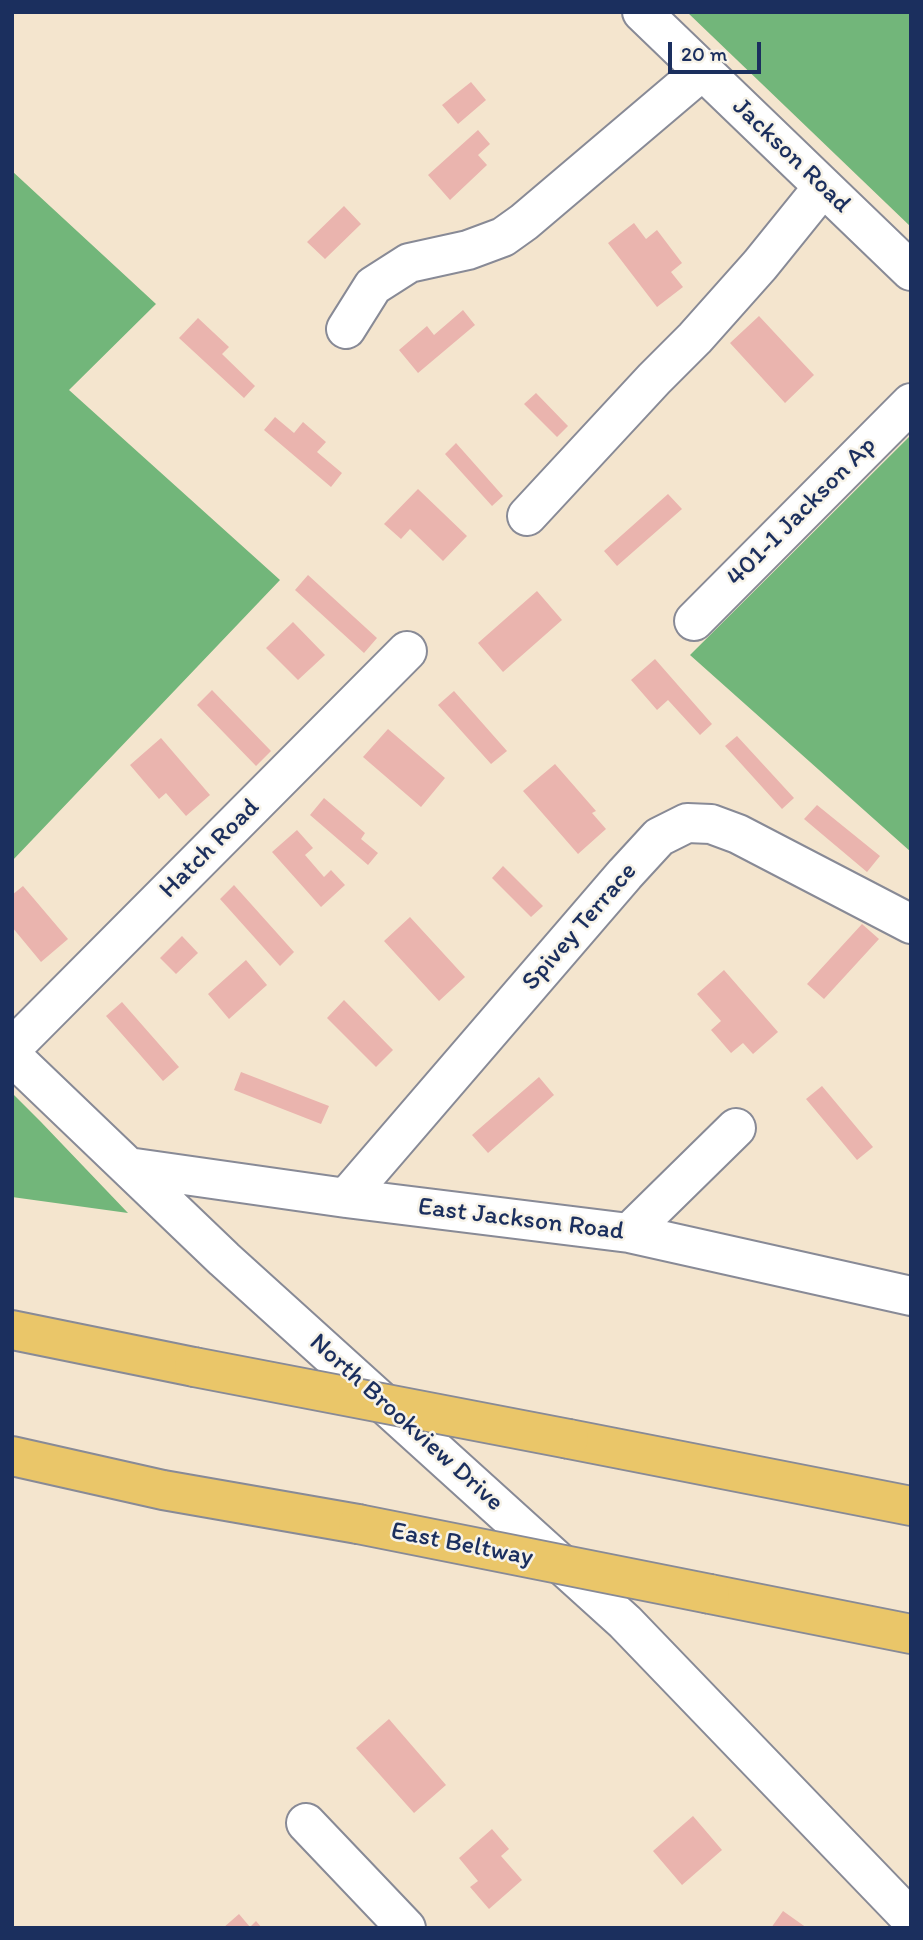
<!DOCTYPE html>
<html>
<head>
<meta charset="utf-8">
<style>
  body { margin:0 }
  #map { position:relative; width:923px; height:1940px; overflow:hidden; background:#f4e5ce; font-family:Itim,sans-serif }
  canvas { display:block }
  .frame { position:absolute; inset:0; border:14px solid #1b2f5e; pointer-events:none }
  .scale { position:absolute; left:668px; top:42px; width:93px; height:32px; box-sizing:border-box; border:4px solid #1b2f5e; border-top:0; padding-left:9px; font-size:21px; line-height:24px; white-space:nowrap; color:#1b2f5e; -webkit-text-stroke:5px #f7f3e8; paint-order:stroke }
</style>
</head>
<body>
<div id="map">
<canvas width="923" height="1940"></canvas>
<div class="frame"></div>
<div class="scale">20 m</div>
</div>
<script>
const ctx = document.querySelector('canvas').getContext('2d');
ctx.lineJoin = 'round';
function fillPath(path, color) { ctx.fillStyle = color; ctx.fill(path, 'evenodd'); }
const toPath = rows => new Path2D(rows.map(r => 'M' + r).join(''));
function stroke(path, color, width, dash) { ctx.strokeStyle = color; ctx.lineWidth = width; ctx.lineCap = dash ? 'butt' : 'round'; ctx.setLineDash(dash || []); ctx.stroke(path); }
function write(font, color, halo, rows, align = 'center') {
  ctx.font = font + ' Itim,sans-serif'; ctx.lineWidth = 5; ctx.setLineDash([]); ctx.textBaseline = 'middle'; ctx.strokeStyle = halo; ctx.fillStyle = color; for (const [text, x, y, turn = 0] of rows) {
    ctx.save(); ctx.translate(x, y); ctx.rotate((+turn || 0) * Math.PI / 180); ctx.textAlign = isNaN(turn) ? turn : align; if (halo) ctx.strokeText(text, 0, 0); ctx.fillText(text, 0, 0); ctx.restore();
  }
}
fillPath(toPath([
  [687,12,911,12,911,227],
  [12,171,156,304,69,390,280,580,12,861],
  [911,435,911,852,690,655],
  [12,1093,41,1122,128,1213,12,1197]
]), '#72b67a');
fillPath(toPath([
  [471,82,486,100,458,124,442,105],
  [478,130,490,144,478,155,487,165,450,200,428,175],
  [344,206,361,224,325,259,307,242],
  [634,223,646,239,657,230,682,263,671,272,683,287,657,307,608,243],
  [463,310,475,325,418,373,399,350,427,326,434,335],
  [759,316,814,375,785,403,730,343],
  [198,318,229,347,222,354,255,386,244,398,179,338],
  [536,393,568,426,557,437,524,404],
  [275,417,294,433,303,422,326,442,317,452,342,473,331,487,264,430],
  [456,443,503,496,492,506,445,454],
  [418,489,467,536,443,561,410,529,401,539,384,524],
  [668,494,682,509,617,566,604,551],
  [308,575,377,638,364,653,295,590],
  [537,591,562,620,503,672,478,643],
  [293,622,325,655,298,680,266,648],
  [655,659,712,724,700,735,668,700,657,710,631,680],
  [212,690,271,751,256,766,197,705],
  [454,691,507,751,491,764,438,705],
  [388,729,445,778,421,807,363,757],
  [737,736,794,798,782,809,725,746],
  [161,738,210,795,186,816,166,793,159,799,130,765],
  [555,764,596,811,592,813,606,829,578,854,523,791],
  [324,798,365,833,361,839,378,853,368,865,310,815],
  [817,805,880,856,867,872,804,819],
  [297,830,313,848,305,855,324,877,331,870,345,885,321,907,272,852],
  [503,866,543,906,531,917,492,878],
  [234,885,294,952,280,966,220,899],
  [23,886,68,939,41,962,12,927,12,895],
  [410,917,465,977,439,1001,384,941],
  [862,924,879,939,824,999,807,984],
  [182,936,198,953,176,974,160,958],
  [246,960,267,985,229,1019,208,994],
  [724,970,778,1032,753,1054,743,1043,731,1053,711,1030,721,1021,697,994],
  [344,1000,393,1050,376,1067,327,1018],
  [122,1002,179,1067,163,1081,106,1016],
  [241,1072,329,1106,321,1124,234,1090],
  [539,1077,554,1095,488,1153,472,1135],
  [822,1086,873,1147,857,1160,806,1099],
  [389,1719,446,1785,414,1813,356,1748],
  [693,1816,722,1850,682,1885,653,1851],
  [492,1829,509,1849,501,1856,522,1880,489,1909,470,1887,478,1881,459,1858],
  [783,1911,807,1928,771,1928],
  [239,1914,250,1927,256,1921,262,1928,223,1928]
]), '#eab4ae');
const minor = toPath([
  [642,12,911,271],
  [346,329,373,286,409,263,468,250,503,237,524,222,702,71],
  [527,516,654,379,695,338,760,265,823,187],
  [694,621,911,403],
  [12,1048,407,651],
  [12,1056,224,1259,625,1622,911,1919],
  [128,1167,346,1198,629,1233,911,1296],
  [346,1198,625,874,659,837,687,823,711,824,738,834,911,924],
  [629,1233,736,1128],
  [306,1823,406,1928]
]);
const highway = toPath([
  [12,1330,194,1367],
  [569,1439,911,1506],
  [12,1456,163,1490,358,1524],
  [710,1594,911,1634]
]);
stroke(minor, '#888a96', 42);
stroke(highway, '#888a96', 42);
stroke(minor, '#fff', 38);
stroke(highway, '#eac669', 38);
const highwayBridge = toPath([
  [194,1367,569,1439],
  [358,1524,710,1594]
]);
stroke(highwayBridge, '#888a96', 42, []);
stroke(highwayBridge, '#eac669', 38);
write('26px', '#1b2f5e', '#f7f3e8', [
  ["Jackson Road",791,156,44],
  ["401-1 Jackson Ap",802,512,-45],
  ["Hatch Road",210,849,-45],
  ["Spivey Terrace",580,927,-49],
  ["East Jackson Road",521,1220,7],
  ["North Brookview Drive",406,1423,42],
  ["East Beltway",462,1545,11]
]);
</script>
</body>
</html>
